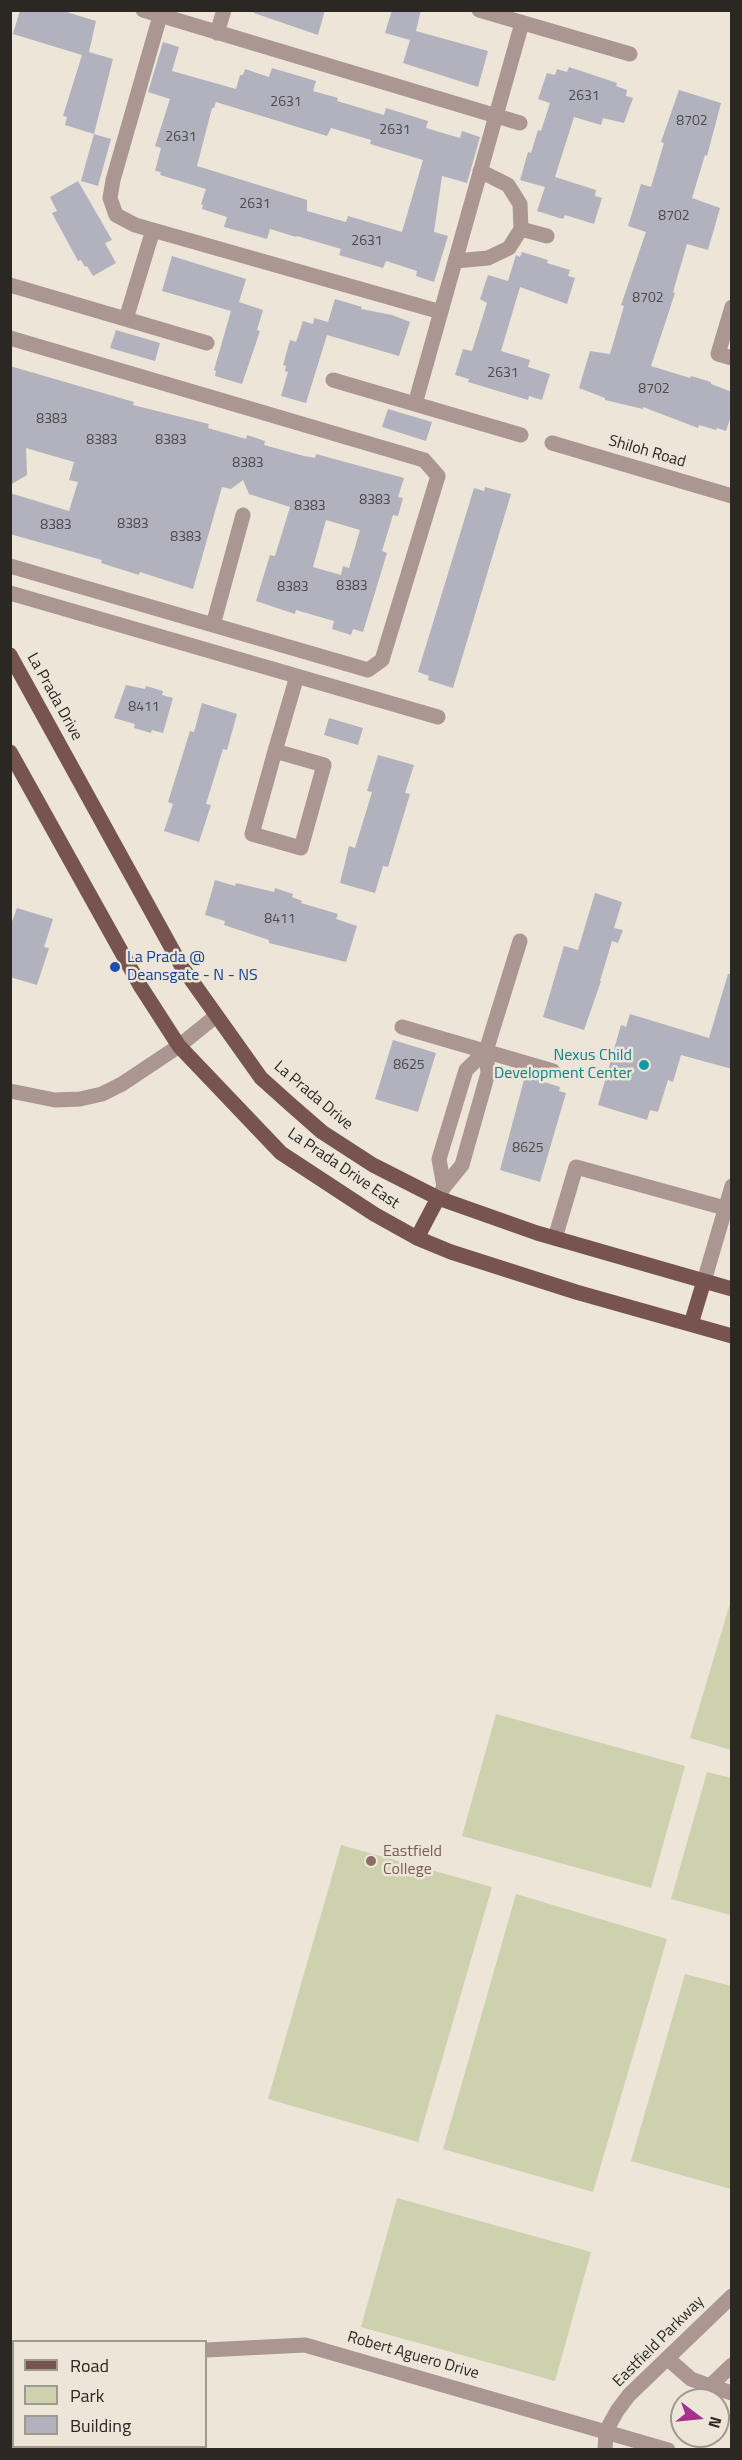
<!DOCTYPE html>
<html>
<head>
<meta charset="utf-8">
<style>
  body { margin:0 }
  #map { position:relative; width:742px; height:2460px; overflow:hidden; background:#ece5d8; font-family:"Titillium Web",sans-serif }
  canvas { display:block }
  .frame { position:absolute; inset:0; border:12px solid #2b2824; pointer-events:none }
  .legend { position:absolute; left:12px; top:2340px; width:195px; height:108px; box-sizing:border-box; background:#ece5d8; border:2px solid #9f9990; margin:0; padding:8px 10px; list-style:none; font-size:18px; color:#2b2824 }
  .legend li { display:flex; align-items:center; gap:12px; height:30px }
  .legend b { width:30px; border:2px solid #9f9990 }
  .north { position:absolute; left:670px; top:2388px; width:60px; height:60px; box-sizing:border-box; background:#ece5d8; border:2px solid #9f9990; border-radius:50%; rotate:106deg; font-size:16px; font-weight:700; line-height:24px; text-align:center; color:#2b2824 }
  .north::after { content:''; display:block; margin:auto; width:21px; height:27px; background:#a4328d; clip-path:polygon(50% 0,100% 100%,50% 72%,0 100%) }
</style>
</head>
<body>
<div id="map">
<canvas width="742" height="2460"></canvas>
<div class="frame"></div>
<ul class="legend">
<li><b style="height:8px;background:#77544f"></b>Road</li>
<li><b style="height:16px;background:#ced1ae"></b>Park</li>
<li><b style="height:16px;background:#b2b1be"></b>Building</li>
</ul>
<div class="north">N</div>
</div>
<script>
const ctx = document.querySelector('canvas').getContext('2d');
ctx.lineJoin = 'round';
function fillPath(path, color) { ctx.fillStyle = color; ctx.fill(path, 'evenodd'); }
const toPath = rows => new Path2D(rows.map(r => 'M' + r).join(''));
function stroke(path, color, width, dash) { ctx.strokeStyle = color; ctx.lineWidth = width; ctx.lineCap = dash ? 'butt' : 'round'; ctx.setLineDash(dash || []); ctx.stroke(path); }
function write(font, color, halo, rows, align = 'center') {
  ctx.font = font + ' "Titillium Web",sans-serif'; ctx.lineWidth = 5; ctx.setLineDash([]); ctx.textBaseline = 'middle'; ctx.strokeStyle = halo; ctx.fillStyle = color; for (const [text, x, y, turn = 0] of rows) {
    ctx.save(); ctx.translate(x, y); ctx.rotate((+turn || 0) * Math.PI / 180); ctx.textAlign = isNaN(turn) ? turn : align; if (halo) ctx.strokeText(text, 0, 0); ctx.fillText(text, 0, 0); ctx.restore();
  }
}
fillPath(toPath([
  [731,1600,731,1750,690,1738],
  [496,1714,685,1766,651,1888,462,1836],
  [707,1772,731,1778,731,1915,671,1899],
  [341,1845,492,1887,418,2142,268,2099],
  [516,1894,667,1939,593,2192,443,2149],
  [685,1974,731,1986,731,2189,631,2161],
  [397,2198,591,2252,555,2381,361,2327]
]), '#ced1ae');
fillPath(toPath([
  [20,10,60,10,96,21,89,52,113,59,94,134,65,125,67,117,63,116,82,55,13,34],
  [254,10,325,10,318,35,254,13],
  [392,10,421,10,416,31,488,51,478,87,403,63,410,40,385,33],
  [163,42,179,47,172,71,236,89,240,75,243,75,245,69,269,77,272,68,316,81,313,91,338,98,337,101,384,115,386,108,428,121,426,128,460,138,462,131,480,137,467,183,442,176,434,232,448,236,434,282,416,276,417,271,386,261,383,268,339,255,341,249,297,236,296,237,270,229,267,239,224,227,227,217,202,209,203,205,201,204,206,189,160,175,161,172,155,171,161,148,155,146,170,99,148,92],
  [216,102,327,136,331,128,371,140,370,144,423,160,402,232,348,216,346,222,307,211,307,200,197,166,212,108,214,108],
  [569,67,617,83,616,86,627,90,626,96,633,98,624,123,603,118,601,125,574,117,555,177,596,190,595,196,602,198,594,224,565,215,563,219,537,211,545,187,520,180,528,152,531,153,538,130,541,131,550,103,538,99,547,73,555,75,557,69,567,72],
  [679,90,721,103,707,156,705,155,692,198,720,208,708,250,687,244,673,292,675,293,651,366,690,378,691,376,711,382,711,384,732,392,732,413,726,431,717,428,716,430,699,425,698,428,643,407,643,409,605,400,605,398,579,388,590,351,610,354,624,306,621,305,646,232,628,226,641,184,651,187,664,143,661,142],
  [94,134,111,139,98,186,81,181],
  [78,181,112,240,105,243,116,263,93,276,87,266,85,267,81,260,78,261,52,213,57,211,50,197],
  [522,252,548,260,547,263,570,270,568,276,575,278,567,304,520,287,501,351,530,360,528,367,550,374,542,400,529,396,528,400,468,382,469,379,455,375,463,349,472,351,487,303,480,299,488,275,508,281,516,255,520,257],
  [172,256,246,279,239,302,263,310,257,330,260,331,242,384,215,376,216,371,214,370,231,311,162,291],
  [335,299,362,307,361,309,392,315,410,322,399,356,327,335,306,403,281,396,288,372,285,371,286,366,283,365,290,340,296,342,303,321,313,324,314,318,328,322],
  [116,330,160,343,155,361,110,348],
  [10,366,134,402,133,405,209,424,208,428,246,439,247,435,265,441,264,445,304,456,315,458,316,454,404,478,398,497,403,498,398,516,393,515,382,551,387,553,363,632,353,629,351,635,332,629,334,621,296,610,295,614,256,601,270,555,275,556,290,507,249,494,243,480,231,489,222,487,193,589,140,572,139,575,101,563,102,560,10,534,10,493,69,511,78,482,69,480,74,462,26,448,27,475,10,485],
  [326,520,360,530,349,568,343,566,341,575,313,567],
  [388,409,432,422,426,441,382,427],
  [485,487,511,494,453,688,428,680,429,676,418,672,474,488,484,491],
  [126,685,145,689,146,686,163,691,162,695,173,698,163,733,152,730,151,733,134,728,135,724,114,718],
  [202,703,237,714,227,750,223,749,206,804,211,805,199,842,164,831,173,804,168,802,190,731,194,732],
  [329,718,363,728,358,745,324,735],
  [378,755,414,765,405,793,410,794,388,867,383,866,375,893,340,883,349,846,355,848,372,792,367,791],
  [215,880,235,886,236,883,274,892,275,888,293,894,292,897,302,901,301,903,338,914,336,919,357,926,346,962,269,943,269,940,224,925,225,921,205,915],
  [595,893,622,902,614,928,623,930,618,943,612,941,600,981,601,981,584,1030,543,1017,564,946,578,950],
  [17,908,53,919,44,947,49,948,37,985,10,977,10,927],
  [728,974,732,974,732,1069,681,1055,673,1082,668,1080,658,1112,650,1110,647,1120,598,1105,621,1025,626,1027,630,1014,709,1038],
  [393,1040,436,1053,418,1112,375,1099],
  [525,1076,560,1087,559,1091,566,1093,540,1182,500,1170]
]), '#b2b1be');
stroke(toPath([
  [143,10,520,123],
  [479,10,630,54],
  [160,16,113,180,110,198,116,215,135,225,441,312],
  [217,33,224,10],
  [521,229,547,236],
  [455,261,488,258,509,248,521,229,520,204,508,185,480,171],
  [10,285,207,343],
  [732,307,718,354,732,358],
  [126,319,153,230],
  [10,338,424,460,438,476,382,660,368,670,10,566],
  [333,380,521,435],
  [415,404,522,23],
  [552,443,732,496],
  [10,593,438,717],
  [213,625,243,515],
  [275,751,324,765,301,848,252,834,275,751,297,676],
  [402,1027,553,1071],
  [10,1091,55,1100,80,1099,102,1094,122,1084,179,1046,216,1016],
  [444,1187,439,1159,466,1070,486,1051],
  [438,1198,444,1187,462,1165,488,1073,486,1051,520,941],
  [555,1238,576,1167,732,1210],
  [704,1281,732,1186],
  [206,2350,305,2345,668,2450],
  [10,2357,14,2357],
  [667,2358,691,2379,710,2386,732,2365],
  [710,2386,732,2393],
  [605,2450,606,2431,617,2411,629,2395,732,2296]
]), '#ab9692', 15);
stroke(toPath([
  [10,655,182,967,261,1078,290,1104,322,1132,373,1165,438,1198,537,1233,732,1289],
  [10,752,141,987,179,1046,281,1153,374,1214,417,1238,451,1252,576,1292,732,1336],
  [417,1238,438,1198],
  [691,1324,704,1281]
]), '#77544f', 15);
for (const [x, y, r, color] of [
  [115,967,6,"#1a4fb4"],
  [644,1065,6,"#0f9aa8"],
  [371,1861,6,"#8d6e63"]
]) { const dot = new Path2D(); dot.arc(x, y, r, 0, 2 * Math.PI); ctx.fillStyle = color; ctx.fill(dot); stroke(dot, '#ece5d8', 2); }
write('14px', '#4d4a4a', null, [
  ["2631",584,97],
  ["2631",286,103],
  ["8702",692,122],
  ["2631",395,131],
  ["2631",181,138],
  ["2631",255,205],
  ["8702",674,217],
  ["2631",367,242],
  ["8702",648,299],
  ["2631",503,374],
  ["8702",654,390],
  ["8383",52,420],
  ["8383",102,441],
  ["8383",171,441],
  ["8383",248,464],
  ["8383",375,501],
  ["8383",310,507],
  ["8383",133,525],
  ["8383",56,526],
  ["8383",186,538],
  ["8383",352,587],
  ["8383",293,588],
  ["8411",144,708],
  ["8411",280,920],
  ["8625",409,1066],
  ["8625",528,1149]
]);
write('16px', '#2b2824', '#ece5d8', [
  ["Shiloh Road",647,452,16],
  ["La Prada Drive",54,697,61],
  ["La Prada Drive",313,1096,40],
  ["La Prada Drive East",343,1169,34],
  ["Eastfield Parkway",659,2342,-45],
  ["Robert Aguero Drive",413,2356,16]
]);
write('16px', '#164399', '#ece5d8', [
  ["La Prada @",127,958],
  ["Deansgate - N - NS",127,976]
], 'left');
write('16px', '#0d838f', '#ece5d8', [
  ["Nexus Child",632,1056],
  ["Development Center",632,1074]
], 'right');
write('16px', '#785e54', '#ece5d8', [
  ["Eastfield",383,1852],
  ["College",383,1870]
], 'left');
</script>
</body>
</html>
